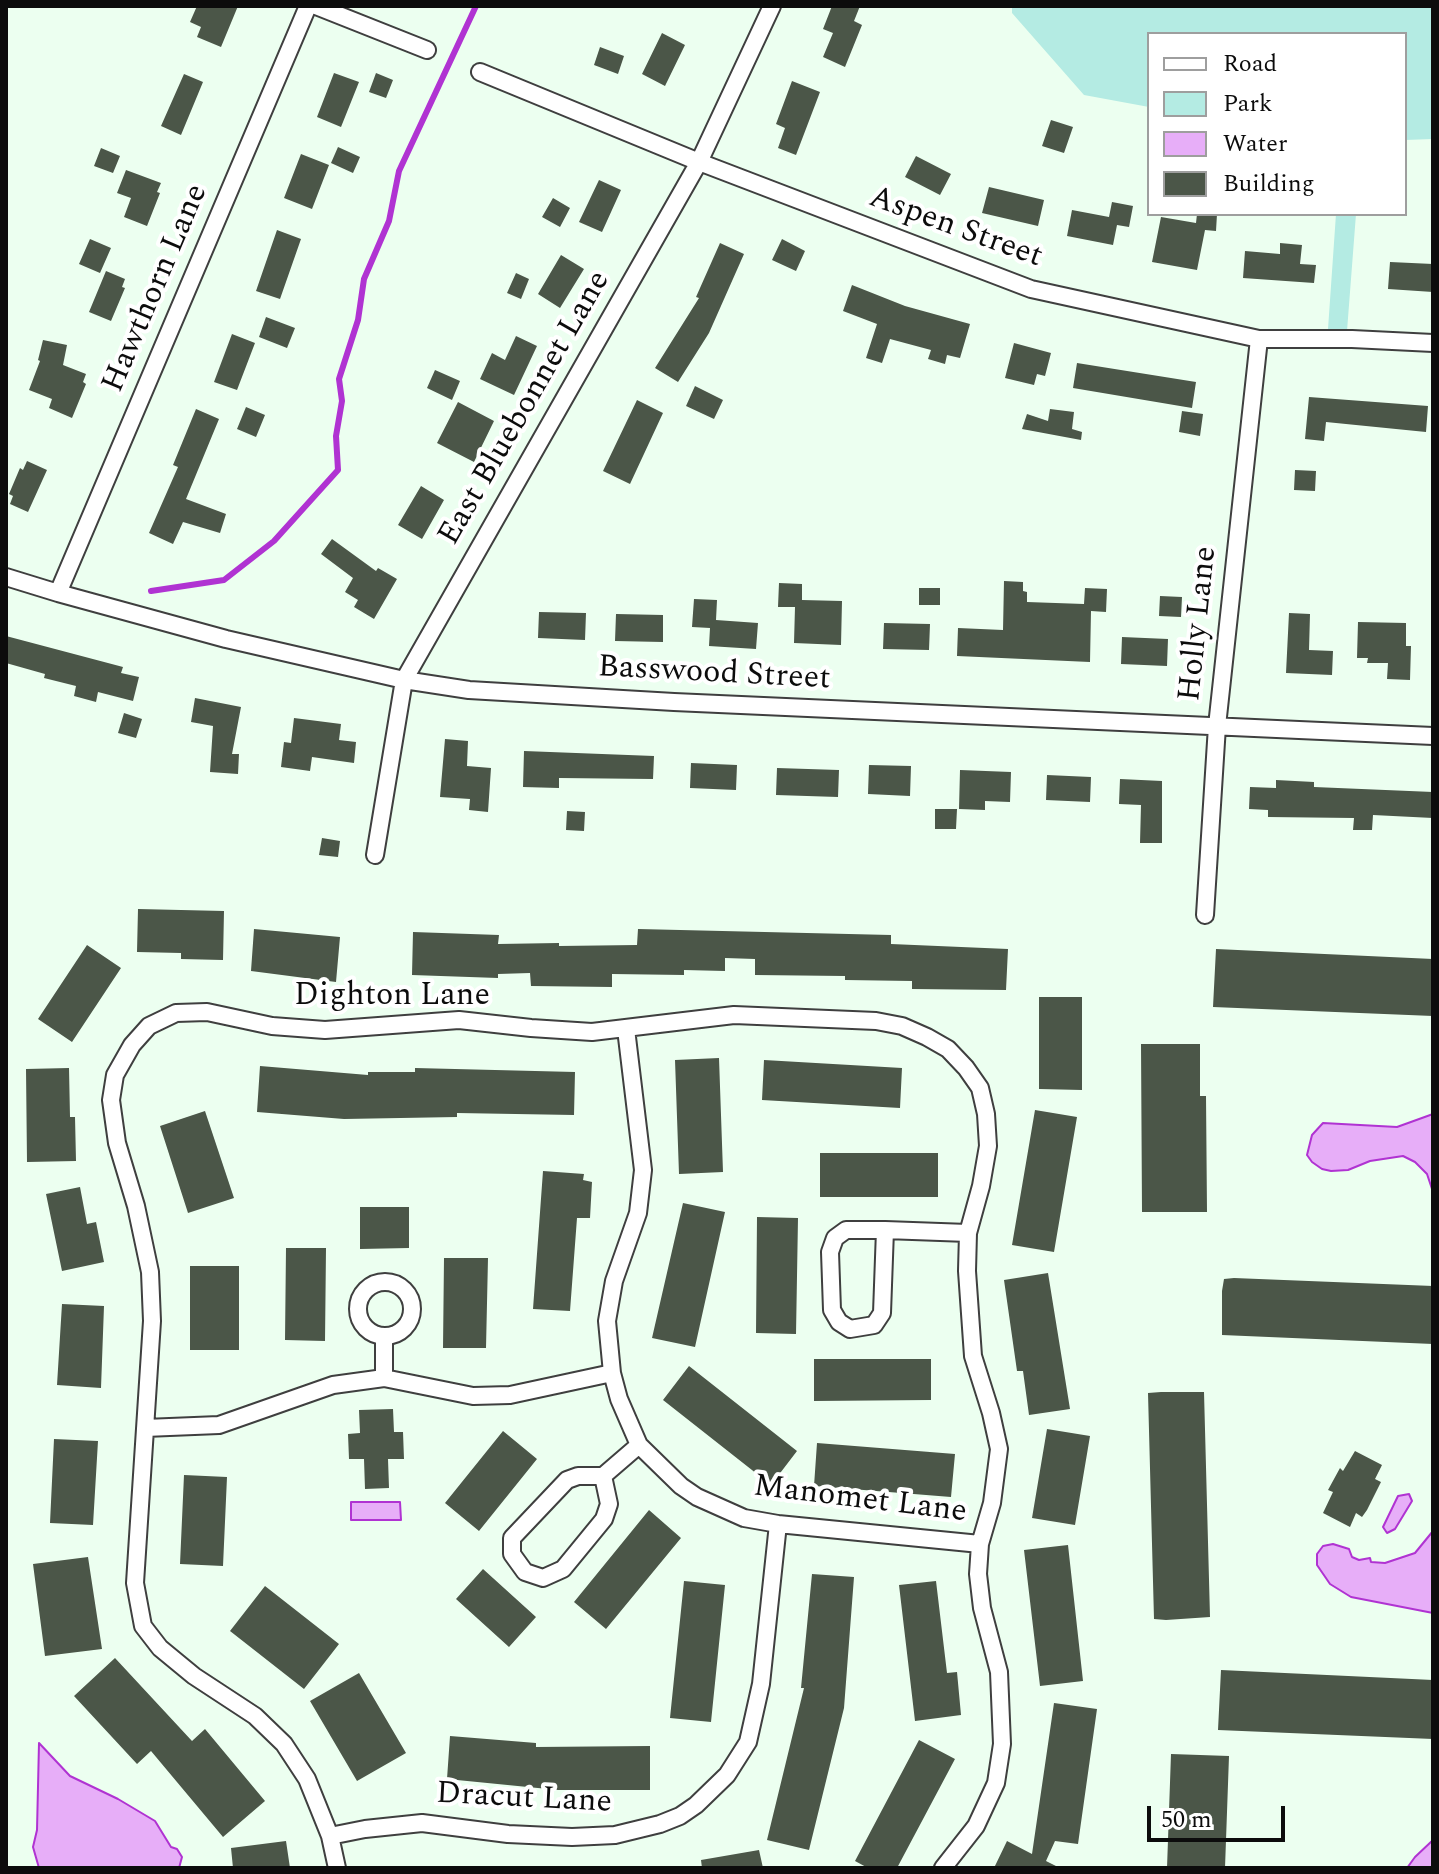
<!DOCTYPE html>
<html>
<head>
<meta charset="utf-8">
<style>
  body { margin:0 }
  #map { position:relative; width:1439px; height:1874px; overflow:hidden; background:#ecfff0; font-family:Spectral,serif }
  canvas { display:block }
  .frame { position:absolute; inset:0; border:8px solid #0c0c0c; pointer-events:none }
  .legend { position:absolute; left:1147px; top:32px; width:260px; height:184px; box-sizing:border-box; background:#fff; border:2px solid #9e9e9e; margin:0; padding:10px 14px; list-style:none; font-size:24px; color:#0c0c0c }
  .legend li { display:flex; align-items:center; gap:16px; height:40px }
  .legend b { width:40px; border:2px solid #9e9e9e }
  .scale { position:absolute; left:1147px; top:1806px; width:138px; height:36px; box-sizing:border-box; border:4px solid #0c0c0c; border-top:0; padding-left:10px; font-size:24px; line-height:28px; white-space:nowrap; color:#0c0c0c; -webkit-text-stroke:6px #fff; paint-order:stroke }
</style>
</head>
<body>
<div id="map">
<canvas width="1439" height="1874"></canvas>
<div class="frame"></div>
<ul class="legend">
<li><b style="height:10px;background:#fff"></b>Road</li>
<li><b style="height:22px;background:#b4ebe3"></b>Park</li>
<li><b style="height:22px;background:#e7aef8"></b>Water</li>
<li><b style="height:22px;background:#4b5648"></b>Building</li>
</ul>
<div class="scale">50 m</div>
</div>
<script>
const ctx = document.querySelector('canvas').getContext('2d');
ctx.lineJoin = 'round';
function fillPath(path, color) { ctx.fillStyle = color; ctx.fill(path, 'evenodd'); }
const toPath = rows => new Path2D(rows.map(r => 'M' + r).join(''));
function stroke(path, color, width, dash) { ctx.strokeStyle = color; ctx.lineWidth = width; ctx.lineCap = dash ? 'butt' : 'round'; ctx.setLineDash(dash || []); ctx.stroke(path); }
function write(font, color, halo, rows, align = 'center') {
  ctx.font = font + ' Spectral,serif'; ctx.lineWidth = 8; ctx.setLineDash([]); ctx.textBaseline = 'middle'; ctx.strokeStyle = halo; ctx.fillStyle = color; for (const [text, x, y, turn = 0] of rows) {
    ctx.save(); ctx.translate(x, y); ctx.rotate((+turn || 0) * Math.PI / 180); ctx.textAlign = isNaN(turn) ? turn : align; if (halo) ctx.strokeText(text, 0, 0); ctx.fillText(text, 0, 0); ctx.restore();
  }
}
fillPath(toPath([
  [1012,6,1433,6,1433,139,1405,140,1405,34,1149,34,1149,107,1084,95,1012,13],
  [1336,214,1356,214,1347,331,1328,329]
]), '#b4ebe3');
const water = toPath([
  [1433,1114,1433,1192,1427,1174,1415,1162,1403,1156,1370,1161,1348,1170,1331,1171,1322,1169,1312,1162,1307,1155,1312,1135,1323,1123,1397,1127,1433,1114],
  [1409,1494,1412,1501,1395,1529,1387,1533,1383,1527,1398,1496,1409,1494],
  [351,1502,400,1502,401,1520,351,1520,351,1502],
  [1433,1531,1433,1613,1351,1597,1330,1584,1317,1565,1317,1554,1323,1546,1333,1544,1349,1549,1352,1557,1359,1560,1370,1558,1371,1562,1385,1563,1415,1553,1433,1531],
  [39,1743,70,1776,118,1799,155,1821,171,1847,177,1849,182,1857,179,1868,39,1868,33,1847,37,1830,39,1743],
  [1433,1840,1433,1868,1407,1868,1415,1857,1433,1840]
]);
fillPath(water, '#e7aef8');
stroke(water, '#b033d2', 2);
stroke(toPath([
  [151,591,224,580,274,541,338,470,336,436,342,401,339,379,358,320,364,279,389,221,399,171,476,6]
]), '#b033d2', 6);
fillPath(toPath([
  [197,6,238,6,221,47,197,37,201,27,190,22],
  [832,6,860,6,854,21,862,25,845,67,823,57,833,33,823,29],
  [662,33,685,45,665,86,642,74],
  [600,47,624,56,618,74,594,65],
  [334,73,359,82,341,127,317,117],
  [376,73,393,80,386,98,369,92],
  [184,74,203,82,181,135,161,126],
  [792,81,820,92,796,155,778,148,785,128,776,124],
  [1051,120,1073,127,1064,153,1042,146],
  [338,147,360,157,353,173,331,163],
  [101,148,120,156,113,173,94,166],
  [301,154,329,165,312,209,284,198],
  [916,156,951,174,940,195,905,177],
  [126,170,161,183,157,192,160,193,147,226,124,217,131,198,117,193],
  [599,180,621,190,602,232,579,222],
  [989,187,1044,200,1038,226,982,213],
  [553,198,570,208,560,227,542,217],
  [1112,202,1133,206,1129,227,1117,225,1113,245,1067,236,1072,210,1109,217],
  [1197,214,1217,214,1216,231,1205,230,1197,270,1152,262,1161,217,1196,223],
  [277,230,301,239,280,299,256,291],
  [90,239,111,248,100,273,79,264],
  [782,239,805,251,796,271,772,260],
  [720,243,744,254,709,333,678,382,655,368,699,298,696,297],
  [1280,243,1302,245,1300,264,1316,265,1314,283,1243,278,1245,251,1280,254],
  [561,255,584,269,560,308,538,294],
  [1390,262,1433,264,1433,292,1388,289],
  [106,271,125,279,122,287,125,288,111,321,89,312],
  [516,273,529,279,521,299,507,293],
  [852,285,905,306,970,324,960,358,947,355,945,364,928,359,931,350,890,339,882,363,866,358,877,324,843,311],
  [266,317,295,328,287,348,259,337],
  [232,334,255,343,237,390,214,382],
  [516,336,537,346,514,395,480,379,492,353,505,360],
  [43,340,67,345,63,365,86,374,83,382,86,384,72,418,49,408,52,399,29,390,40,361,38,360],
  [1014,343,1051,353,1045,376,1037,374,1034,385,1005,378],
  [1077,363,1196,382,1192,408,1073,388],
  [435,370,460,381,452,400,427,388],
  [695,386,723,400,714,419,686,406],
  [1309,397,1428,406,1426,432,1326,422,1324,441,1305,439],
  [637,400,663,413,630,484,603,471],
  [458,402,494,421,474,462,437,443],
  [246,407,265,415,256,437,237,429],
  [196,409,219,419,186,499,226,514,220,533,183,522,173,544,149,533,178,467,173,465],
  [1050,409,1074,412,1072,429,1082,432,1081,440,1022,429,1027,414,1048,421],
  [1182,411,1203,414,1200,436,1179,432],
  [27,461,47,470,28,512,10,504,13,496,9,494,20,468,23,470],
  [1295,470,1316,471,1315,491,1294,490],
  [421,486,444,500,422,539,398,525],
  [332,539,376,571,378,568,397,579,374,619,354,607,358,600,345,592,353,578,321,554],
  [1004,581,1023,582,1023,591,1027,592,1027,602,1084,604,1085,588,1107,589,1106,612,1091,611,1090,662,957,656,958,628,1003,630],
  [779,583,802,584,802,600,842,601,841,645,794,643,795,607,778,607],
  [919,588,940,588,940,605,919,605],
  [1160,596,1182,597,1181,617,1159,616],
  [694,599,717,600,716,620,758,623,756,649,709,646,710,628,692,627],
  [539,612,586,613,585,640,538,638],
  [1289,613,1310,614,1309,650,1333,651,1332,675,1286,673],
  [616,614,663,615,663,642,615,641],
  [1358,622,1406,623,1406,646,1411,646,1410,680,1387,679,1388,663,1367,663,1368,658,1357,658],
  [884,623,930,624,929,650,883,649],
  [6,636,123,667,121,673,139,677,133,701,98,692,96,702,74,696,76,686,44,678,45,674,6,663],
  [1122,637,1168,639,1167,666,1121,664],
  [195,698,241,707,232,754,239,754,238,774,210,772,213,726,191,722],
  [124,713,142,719,136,738,118,733],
  [294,718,341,724,339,740,356,742,354,763,312,757,310,771,281,767,284,742,291,743],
  [445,739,468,741,467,766,491,768,488,812,469,810,470,799,440,797],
  [524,751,654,756,653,779,559,778,559,788,523,787],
  [691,763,737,765,736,790,690,788],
  [869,765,911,766,910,796,868,794],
  [777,768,839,770,838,797,776,795],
  [960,770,1011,772,1010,802,985,801,985,810,959,809],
  [1047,775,1091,777,1090,802,1046,800],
  [1120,779,1162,781,1162,843,1140,843,1141,805,1119,804],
  [1276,780,1314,782,1314,787,1433,792,1433,818,1373,815,1372,830,1353,830,1354,818,1268,817,1268,810,1249,809,1250,787,1276,788],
  [935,809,957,809,956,829,935,829],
  [567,811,585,812,584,831,566,830],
  [322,838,340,841,338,857,319,855],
  [138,909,224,911,223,960,181,959,181,953,137,952],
  [254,929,340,937,336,982,251,971],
  [638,929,891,935,891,944,1008,949,1006,990,912,989,912,981,845,980,845,976,755,975,755,959,725,958,725,971,684,970,684,975,612,974,612,987,531,986,530,973,498,974,498,978,412,975,413,932,499,935,498,944,559,943,559,946,637,945],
  [87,945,121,968,72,1042,38,1019],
  [1216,949,1433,959,1433,1016,1213,1007],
  [1039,997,1082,997,1082,1090,1039,1089],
  [1141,1044,1200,1044,1200,1096,1206,1096,1207,1212,1142,1212],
  [719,1058,723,1172,679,1174,675,1060],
  [764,1060,902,1068,900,1108,762,1100],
  [260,1066,368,1075,368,1072,415,1072,415,1068,575,1072,574,1115,457,1113,457,1117,344,1119,257,1112],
  [69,1068,70,1117,75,1117,76,1161,27,1162,26,1069],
  [1035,1110,1077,1117,1054,1252,1012,1245],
  [205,1111,234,1198,188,1213,160,1126],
  [820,1153,938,1153,938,1197,820,1197],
  [543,1171,584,1174,583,1180,592,1182,590,1218,577,1218,570,1311,533,1309],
  [80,1187,87,1224,96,1222,104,1262,62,1271,46,1194],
  [683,1203,725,1212,695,1347,652,1338],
  [360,1207,409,1207,409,1248,360,1249],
  [757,1217,798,1218,796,1334,756,1333],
  [286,1248,326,1248,325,1341,285,1340],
  [444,1258,488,1258,486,1348,443,1348],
  [190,1266,239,1266,239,1350,190,1350],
  [1048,1273,1070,1409,1029,1415,1023,1371,1017,1371,1004,1280],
  [1234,1278,1433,1286,1433,1344,1222,1335,1222,1291,1224,1279],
  [62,1304,104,1306,101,1388,57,1385],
  [814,1359,931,1359,931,1400,814,1401],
  [689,1366,797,1451,771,1485,663,1400],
  [1161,1392,1204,1392,1210,1617,1166,1620,1154,1619,1148,1393],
  [393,1409,394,1432,403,1432,404,1459,388,1459,389,1488,365,1489,364,1459,349,1459,348,1434,360,1433,359,1410],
  [1047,1429,1090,1436,1075,1525,1032,1518],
  [503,1431,537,1459,479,1531,445,1503],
  [54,1439,98,1441,93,1525,50,1523],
  [817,1443,955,1454,951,1497,814,1486],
  [1355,1451,1382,1465,1375,1479,1381,1482,1367,1510,1362,1517,1356,1513,1350,1527,1323,1513,1333,1492,1328,1490,1340,1468,1343,1471],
  [184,1475,227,1477,223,1566,180,1564],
  [649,1510,681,1538,606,1629,574,1602],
  [1068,1545,1083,1681,1040,1686,1024,1550],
  [88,1557,102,1649,45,1656,33,1564],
  [483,1569,536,1617,509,1647,456,1599],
  [812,1574,854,1577,844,1708,809,1850,767,1840,804,1688,801,1688],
  [684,1581,725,1585,711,1722,670,1718],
  [936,1581,947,1673,957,1672,961,1715,915,1721,899,1585],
  [265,1586,339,1644,304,1689,230,1631],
  [115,1658,192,1741,205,1729,265,1801,223,1837,151,1751,137,1764,74,1696],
  [1221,1670,1433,1680,1433,1739,1218,1730],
  [359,1673,406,1753,357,1781,310,1701],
  [1054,1703,1097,1709,1078,1844,1055,1841,1046,1861,1060,1868,994,1868,1007,1841,1032,1854],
  [450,1736,536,1743,536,1747,650,1746,650,1790,558,1790,447,1779],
  [919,1740,955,1759,897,1868,868,1868,855,1861],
  [1171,1754,1229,1756,1225,1868,1167,1868],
  [286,1841,290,1868,233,1868,231,1848],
  [759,1850,763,1868,702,1868,701,1860]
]), '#4b5648');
const minor = toPath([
  [316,6,427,50],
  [480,72,699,162,1031,289,1259,339,1352,339,1433,343],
  [6,577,58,593,226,639,404,680,469,690,674,702,1433,736],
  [58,593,308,6],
  [375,855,404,680,699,162,772,6],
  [1205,915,1217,726,1259,339],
  [626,1029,643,1170,638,1213,614,1281,607,1321,612,1373,619,1399,639,1445,681,1486,697,1497,744,1518,778,1524,980,1544],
  [885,1230,882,1313,874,1325,850,1329,839,1322,832,1310,830,1252,835,1238,846,1230,885,1230,968,1233],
  '358 1309a27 27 0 1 1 54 0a27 27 0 1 1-54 0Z',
  [384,1378,384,1336],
  [145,1428,219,1425,333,1385,384,1378,473,1396,510,1395,612,1373],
  [603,1476,609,1504,604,1519,563,1569,543,1578,525,1572,512,1554,512,1538,567,1480,578,1476,603,1476,639,1445],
  [330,1836,365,1829,422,1823,508,1834,572,1837,615,1835,660,1824,680,1816,696,1805,727,1775,748,1742,761,1684,778,1524],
  [337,1868,330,1836,307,1779,284,1744,255,1716,194,1676,160,1648,143,1626,135,1583,152,1321,150,1272,136,1206,117,1143,111,1100,115,1075,132,1045,149,1026,176,1013,207,1012,272,1026,325,1030,459,1020,531,1028,592,1032,734,1015,876,1021,902,1026,927,1037,948,1049,966,1068,980,1088,986,1114,988,1146,981,1186,968,1233,967,1271,973,1356,991,1413,999,1449,992,1503,980,1544,978,1574,982,1608,999,1672,1002,1744,996,1783,976,1826,943,1868]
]);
stroke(minor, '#3f3f3f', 20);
stroke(minor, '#fff', 16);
write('32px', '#0c0c0c', '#fff', [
  ["Aspen Street",955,229,20],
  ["Hawthorn Lane",157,289,-67],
  ["East Bluebonnet Lane",526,409,-60],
  ["Holly Lane",1200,624,-84],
  ["Basswood Street",714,675,3],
  ["Dighton Lane",392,998],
  ["Manomet Lane",860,1501,7],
  ["Dracut Lane",524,1800,3]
]);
</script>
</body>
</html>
